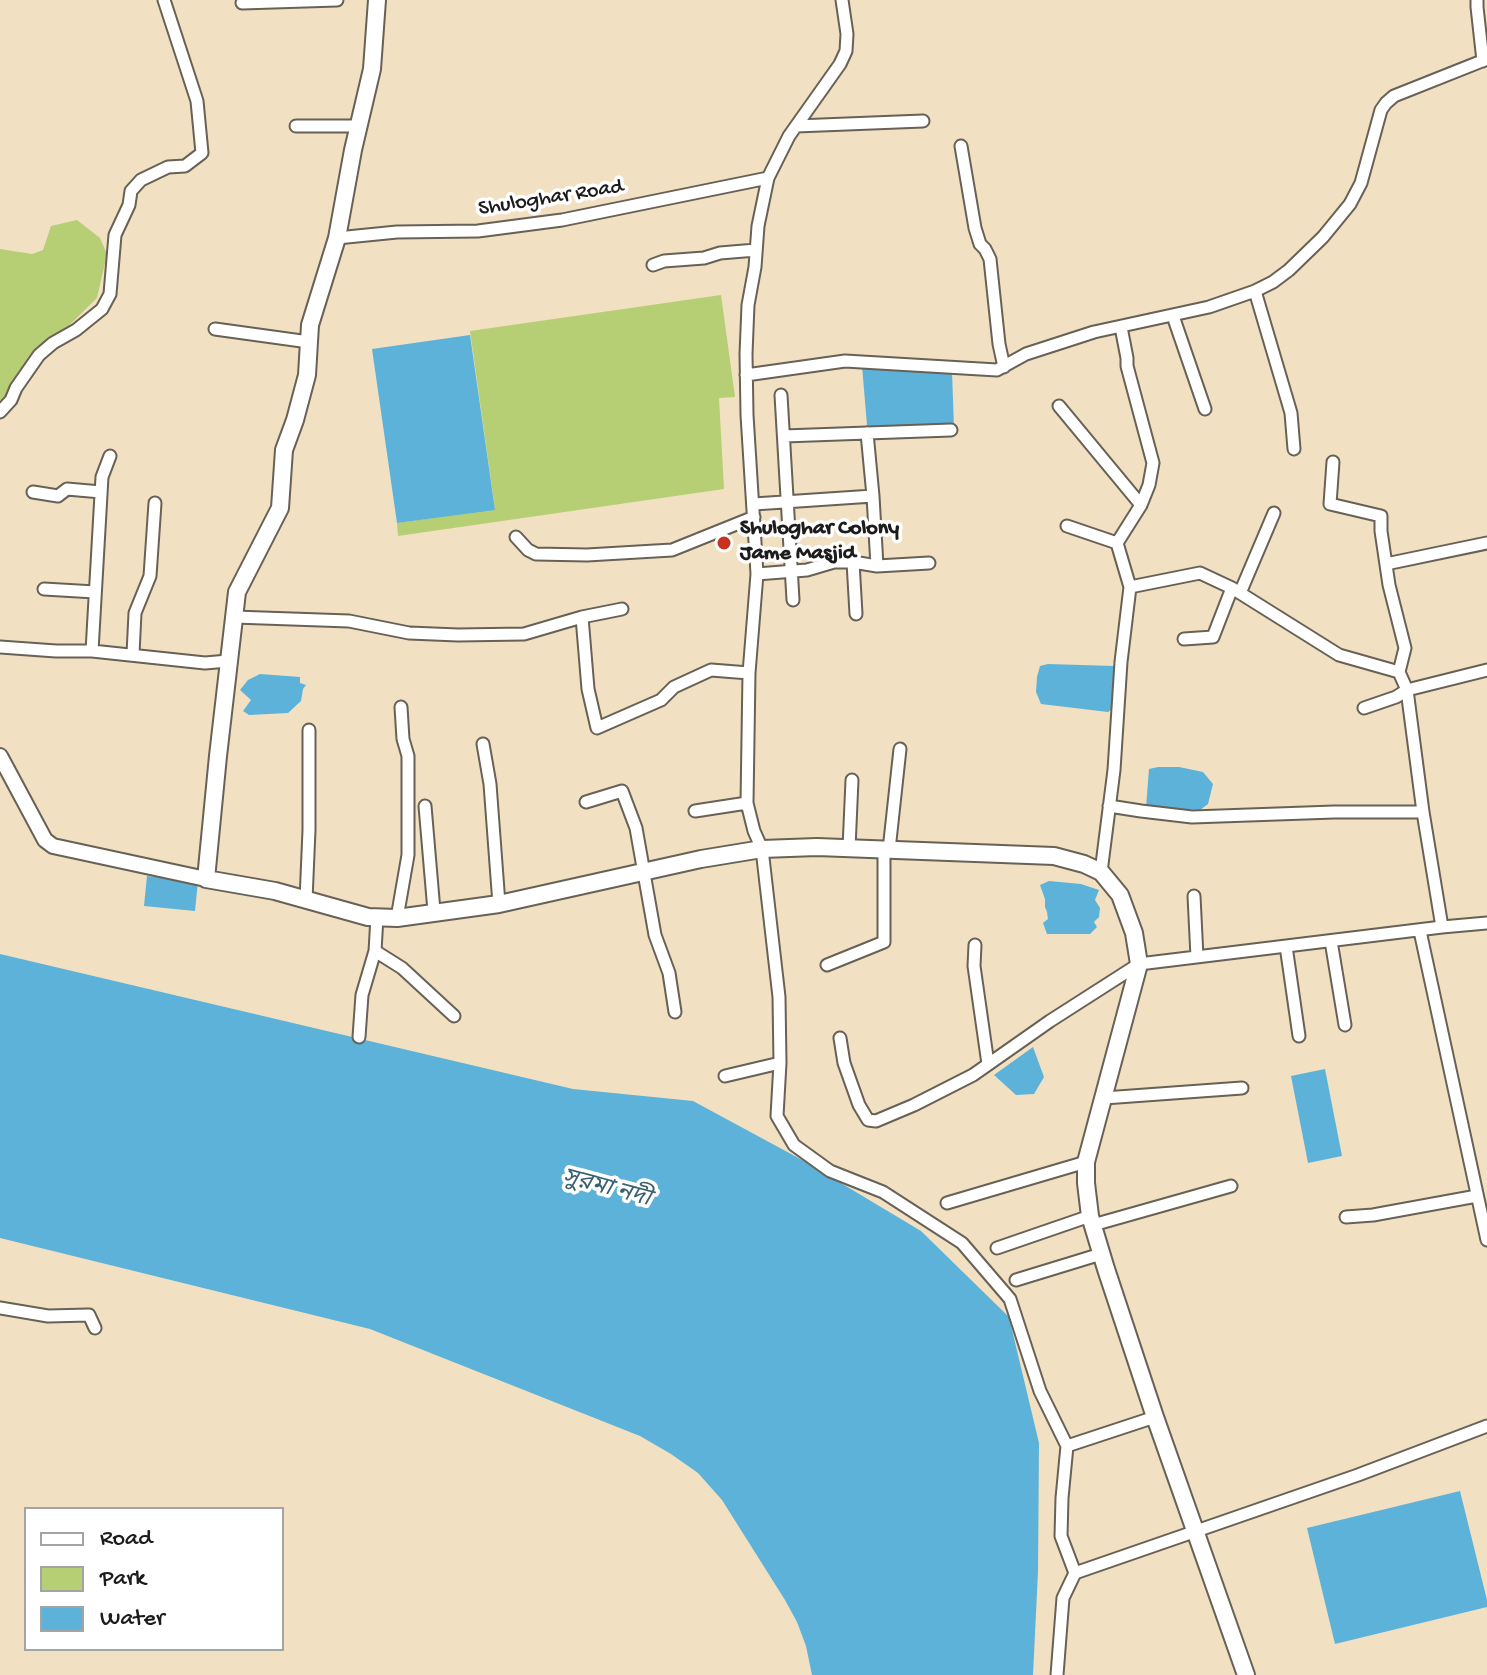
<!DOCTYPE html>
<html>
<head>
<meta charset="utf-8">
<style>
  body { margin:0 }
  #map { position:relative; width:1487px; height:1675px; overflow:hidden; background:#f1e0c2; font-family:"Gochi Hand",sans-serif }
  canvas { display:block }
  .legend { position:absolute; left:24px; top:1507px; width:260px; height:144px; box-sizing:border-box; background:#fff; border:2px solid #a4a4a4; margin:0; padding:10px 14px; list-style:none; font-size:24px; color:#1c1c1c }
  .legend li { display:flex; align-items:center; gap:16px; height:40px }
  .legend b { width:40px; border:2px solid #a4a4a4 }
</style>
</head>
<body>
<div id="map">
<canvas width="1487" height="1675"></canvas>
<ul class="legend">
<li><b style="height:10px;background:#fff"></b>Road</li>
<li><b style="height:22px;background:#b6cf74"></b>Park</li>
<li><b style="height:22px;background:#5db2d9"></b>Water</li>
</ul>
</div>
<script>
const ctx = document.querySelector('canvas').getContext('2d');
ctx.lineJoin = 'round';
function fillPath(path, color) { ctx.fillStyle = color; ctx.fill(path, 'evenodd'); }
const toPath = rows => new Path2D(rows.map(r => 'M' + r).join(''));
function stroke(path, color, width, dash) { ctx.strokeStyle = color; ctx.lineWidth = width; ctx.lineCap = dash ? 'butt' : 'round'; ctx.setLineDash(dash || []); ctx.stroke(path); }
function write(font, color, halo, rows, align = 'center') {
  ctx.font = font + ' "Gochi Hand","Noto Sans Bengali",sans-serif'; ctx.lineWidth = 7; ctx.setLineDash([]); ctx.textBaseline = 'middle'; ctx.strokeStyle = halo; ctx.fillStyle = color; for (const [text, x, y, turn = 0] of rows) {
    ctx.save(); ctx.translate(x, y); ctx.rotate((+turn || 0) * Math.PI / 180); ctx.textAlign = isNaN(turn) ? turn : align; if (halo) ctx.strokeText(text, 0, 0); ctx.fillText(text, 0, 0); ctx.restore();
  }
}
fillPath(toPath([
  [77,220,100,238,107,254,97,298,39,355,0,407,0,249,32,254,43,250,51,226],
  [721,295,735,397,719,398,724,489,398,536,397,523,495,509,470,331]
]), '#b6cf74');
fillPath(toPath([
  [470,335,495,510,397,523,372,349],
  [862,366,952,372,954,428,871,431,867,425],
  [1048,664,1114,666,1126,677,1126,698,1108,712,1041,704,1036,692,1037,677,1040,666],
  [260,674,300,677,300,683,306,685,303,689,301,701,288,713,249,715,243,711,251,700,240,690,248,680],
  [1158,767,1179,767,1203,772,1213,784,1208,804,1200,810,1146,808,1149,769],
  [147,876,198,881,195,911,144,906],
  [1049,881,1081,884,1099,890,1095,900,1100,908,1099,917,1094,922,1097,927,1090,934,1047,934,1043,923,1048,919,1047,912,1045,907,1045,899,1040,885],
  [0,954,573,1089,693,1101,804,1161,921,1231,1009,1317,1039,1443,1038,1572,1033,1675,812,1675,806,1646,797,1622,785,1600,722,1500,698,1473,671,1454,640,1436,370,1329,0,1238],
  [1033,1047,1044,1077,1034,1094,1016,1095,994,1075],
  [1325,1069,1342,1156,1308,1163,1291,1076],
  [1460,1491,1487,1600,1487,1607,1335,1644,1307,1528]
]), '#5db2d9');
const minor = toPath([
  [842,0,847,34,846,51,840,64,789,136,768,178,758,226,755,267,748,305,746,354,747,415,757,574,749,673,747,803,754,831,762,849,779,997,780,1063,777,1116,794,1145,830,1171,883,1192,962,1243,1010,1299,1040,1391,1067,1446,1062,1498,1061,1536,1075,1573,1063,1598,1057,1675],
  [1477,0,1477,7,1483,61],
  [242,3,337,0],
  [296,126,358,126],
  [796,126,923,121],
  [961,146,975,228,980,244,985,249,990,259,999,344,1004,367],
  [337,238,397,232,478,231,562,220,768,178],
  [653,265,664,261,704,258,720,253,756,250],
  [1255,291,1291,413,1294,449],
  [1173,316,1205,409],
  [215,329,309,342],
  [746,375,845,361,997,370,1026,354,1094,332,1209,307,1255,291,1273,282,1289,270,1323,237,1350,204,1361,183,1381,110,1386,103,1394,96,1487,59],
  [781,395,793,600],
  [1059,406,1141,505],
  [0,412,11,400,16,388,39,355,53,343,76,330,102,309,110,294,115,235,129,205,131,191,141,180,168,167,185,166,202,153,197,101,164,0],
  [867,433,873,496,877,566],
  [784,436,951,430],
  [110,456,102,477,92,651,205,663,228,661],
  [1333,462,1330,504,1381,516,1381,531,1389,585,1405,648,1399,672,1407,690,1423,812,1442,927],
  [33,492,58,496,67,489,101,492],
  [754,504,873,496],
  [1067,526,1117,543,1130,587,1121,662,1114,770,1101,872],
  [516,537,528,550,536,554,587,555,672,550,754,517],
  [1117,543,1141,505,1149,485,1153,463,1127,366,1127,358,1121,327],
  [853,562,856,614],
  [1386,564,1487,543],
  [757,574,807,570,834,562,853,562,877,566,929,563],
  [1130,587,1200,573,1232,588,1339,655,1399,672],
  [44,589,95,592],
  [1240,593,1274,513],
  [234,617,349,621,409,633,458,635,524,634,582,617,622,609],
  [582,617,588,689,597,728,661,700,674,687,711,670,749,673],
  [1184,639,1213,637,1232,588],
  [0,647,56,651,92,651],
  [133,654,135,613,150,576,155,503],
  [1364,708,1396,697,1407,690,1487,670],
  [483,744,490,784,499,904],
  [586,802,622,791,636,828,655,935,669,973,675,1012],
  [425,806,434,911],
  [1109,806,1141,811,1192,817,1334,812,1423,812],
  [695,811,747,803],
  [849,848,852,780],
  [889,850,900,749],
  [1194,896,1197,957],
  [306,900,309,830,309,730],
  [397,918,408,855,408,756,403,739,401,707],
  [1420,931,1487,1240],
  [1331,941,1345,1025],
  [975,945,974,966,988,1064],
  [1286,946,1299,1036],
  [375,951,402,968,454,1016],
  [827,965,884,942,884,849],
  [359,1037,362,995,375,951,377,917],
  [840,1038,844,1063,859,1105,868,1120,876,1121,914,1105,973,1075,1050,1021,1139,964,1442,927,1487,923],
  [725,1076,780,1063],
  [1104,1098,1242,1088],
  [947,1203,1086,1162],
  [1346,1217,1373,1215,1477,1196],
  [1093,1225,1231,1186],
  [997,1248,1090,1216],
  [1016,1280,1101,1254],
  [0,1308,48,1316,89,1315,95,1328],
  [1067,1446,1155,1417],
  [1075,1573,1358,1475,1487,1426]
]);
const tertiary = toPath([
  [0,756,45,840,53,846,206,879]
]);
const secondary = toPath([
  [377,0,372,69,353,150,337,238,310,325,307,375,295,420,284,450,280,508,237,592,218,756,206,879,275,891,368,917,397,918,499,904,701,859,762,849,817,847,1054,856,1084,864,1101,872,1120,895,1134,933,1139,964,1086,1162,1086,1183,1090,1216,1106,1269,1155,1417,1246,1675]
]);
stroke(minor, '#676156', 15);
stroke(tertiary, '#676156', 18);
stroke(secondary, '#676156', 20);
stroke(minor, '#fff', 11);
stroke(tertiary, '#fff', 14);
stroke(secondary, '#fff', 16);
for (const [x, y, r, color] of [
  [724,543,8,"#c8321e"]
]) { const dot = new Path2D(); dot.arc(x, y, r, 0, 2 * Math.PI); ctx.fillStyle = color; ctx.fill(dot); stroke(dot, '#fff', 3); }
write('22px', '#1c1c1c', '#fff', [
  ["Shuloghar Road",551,199,-9]
]);
write('bold 22px', '#1c1c1c', '#fff', [
  ["Shuloghar Colony",740,530],
  ["Jame Masjid",740,555]
], 'left');
write('italic 24px', '#396071', '#fff', [
  ["সুরমা নদী",606,1190,15]
]);
</script>
</body>
</html>
